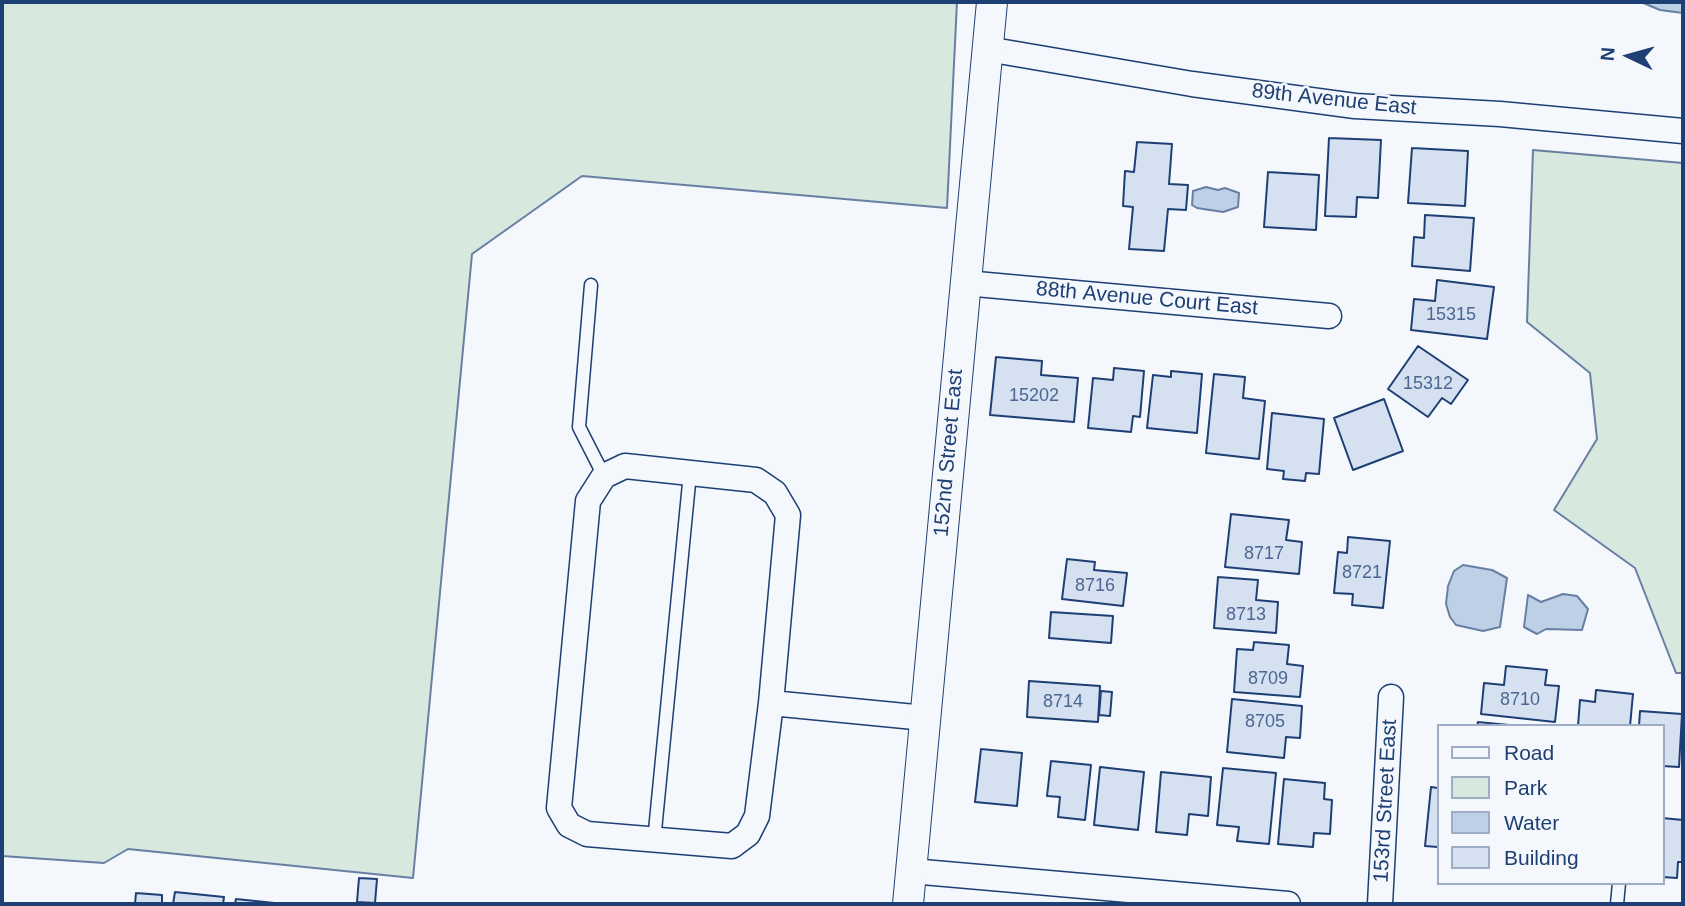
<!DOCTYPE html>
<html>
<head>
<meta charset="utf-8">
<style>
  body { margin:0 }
  #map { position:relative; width:1685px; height:906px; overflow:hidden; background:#f4f7fb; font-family:Helvetica,sans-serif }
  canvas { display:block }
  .frame { position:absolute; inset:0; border:4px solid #1d3f73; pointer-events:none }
  .legend { position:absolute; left:1437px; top:724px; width:228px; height:161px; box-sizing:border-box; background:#f4f7fb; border:2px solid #9eadc5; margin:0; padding:9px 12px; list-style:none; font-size:21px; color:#1d3f73 }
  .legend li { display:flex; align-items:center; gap:14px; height:35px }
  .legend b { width:35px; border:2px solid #9eadc5 }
  .north { position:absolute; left:1594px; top:21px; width:70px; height:70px; -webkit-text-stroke:5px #f4f7fb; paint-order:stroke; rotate:275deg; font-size:19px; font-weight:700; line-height:28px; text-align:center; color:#1d3f73 }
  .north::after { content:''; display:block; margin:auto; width:24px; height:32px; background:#1d3f73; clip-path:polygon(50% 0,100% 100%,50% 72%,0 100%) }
</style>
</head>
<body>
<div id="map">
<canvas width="1685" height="906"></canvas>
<div class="frame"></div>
<ul class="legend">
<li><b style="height:9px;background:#f4f7fb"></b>Road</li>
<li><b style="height:19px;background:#d7e8df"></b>Park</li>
<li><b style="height:19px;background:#bed0e5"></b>Water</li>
<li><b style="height:19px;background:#d5e0f0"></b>Building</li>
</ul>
<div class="north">N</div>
</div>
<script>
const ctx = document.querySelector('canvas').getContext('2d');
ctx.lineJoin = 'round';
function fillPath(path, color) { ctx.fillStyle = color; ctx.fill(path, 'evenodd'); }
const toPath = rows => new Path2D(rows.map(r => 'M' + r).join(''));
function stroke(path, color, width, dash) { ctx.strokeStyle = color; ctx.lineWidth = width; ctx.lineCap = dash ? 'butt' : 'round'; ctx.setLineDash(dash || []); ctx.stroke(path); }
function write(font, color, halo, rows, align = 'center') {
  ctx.font = font + ' Helvetica,sans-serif'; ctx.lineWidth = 5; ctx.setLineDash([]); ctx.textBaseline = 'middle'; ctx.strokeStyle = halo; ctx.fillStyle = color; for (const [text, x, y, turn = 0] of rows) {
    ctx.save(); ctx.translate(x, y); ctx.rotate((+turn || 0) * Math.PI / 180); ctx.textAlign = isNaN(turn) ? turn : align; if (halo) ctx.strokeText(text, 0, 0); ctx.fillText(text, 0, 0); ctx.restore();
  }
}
const green = toPath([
  [2,2,957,2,947,208,582,176,472,254,413,878,128,849,104,863,2,856,2,2],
  [1533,150,1683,163,1683,673,1676,673,1635,568,1554,510,1597,439,1590,373,1527,322,1533,150]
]);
fillPath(green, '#d7e8df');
stroke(green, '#687fa3', 2);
const water = toPath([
  [1641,2,1683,2,1683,13,1660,10,1641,2],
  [1206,187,1218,190,1225,188,1239,193,1238,207,1223,212,1197,208,1192,205,1193,191,1206,187],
  [1463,565,1492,570,1507,578,1500,627,1483,631,1456,625,1450,617,1446,604,1448,586,1454,571,1463,565],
  [1563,594,1577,596,1588,609,1582,630,1546,629,1537,634,1524,627,1528,595,1541,602,1563,594]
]);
fillPath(water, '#bed0e5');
stroke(water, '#687fa3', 2);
const building = toPath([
  [1329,138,1381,140,1378,198,1357,197,1356,217,1325,216,1329,138],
  [1137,142,1172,144,1169,184,1188,185,1186,210,1168,209,1164,251,1129,249,1133,207,1123,206,1125,171,1134,172,1137,142],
  [1412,148,1468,151,1465,206,1408,203,1412,148],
  [1268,172,1319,175,1316,230,1264,227,1268,172],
  [1425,215,1474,218,1470,271,1412,266,1414,237,1424,238,1425,215],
  [1437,280,1494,287,1487,339,1411,330,1414,299,1435,301,1437,280],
  [1418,346,1468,380,1451,404,1442,398,1428,417,1388,389,1418,346],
  [996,357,1042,361,1041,375,1078,378,1074,422,990,415,996,357],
  [1114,368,1144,371,1140,417,1133,416,1131,432,1088,428,1093,378,1113,380,1114,368],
  [1171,371,1202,374,1197,433,1147,428,1153,375,1171,377,1171,371],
  [1214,374,1245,377,1243,398,1265,401,1259,459,1206,453,1214,374],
  [1384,399,1403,451,1353,470,1334,418,1384,399],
  [1272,413,1324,419,1319,474,1306,473,1305,481,1283,479,1284,471,1267,469,1272,413],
  [1231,514,1289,520,1286,540,1302,542,1299,574,1225,567,1231,514],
  [1348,537,1390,541,1383,608,1352,605,1353,594,1334,593,1338,552,1347,553,1348,537],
  [1067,559,1095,562,1094,570,1127,573,1123,606,1062,599,1067,559],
  [1218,577,1258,580,1256,600,1278,602,1276,633,1214,628,1218,577],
  [1051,612,1113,616,1111,643,1049,638,1051,612],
  [1254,642,1289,645,1287,664,1303,666,1300,697,1234,692,1237,649,1253,650,1254,642],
  [1506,666,1547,670,1545,685,1559,686,1555,722,1481,714,1484,683,1504,685,1506,666],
  [1029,681,1100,686,1098,722,1027,717,1029,681],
  [1596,690,1633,694,1630,726,1578,726,1580,700,1595,702,1596,690],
  [1101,691,1112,692,1110,716,1099,715,1101,691],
  [1232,699,1302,706,1300,738,1286,737,1284,758,1227,752,1232,699],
  [1640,711,1682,714,1679,767,1662,766,1662,726,1639,726,1640,711],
  [1478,722,1519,726,1477,726,1478,722],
  [981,749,1022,753,1017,806,975,802,981,749],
  [1051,761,1091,765,1085,820,1058,817,1060,797,1047,796,1051,761],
  [1100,767,1144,772,1138,830,1094,825,1100,767],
  [1223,768,1276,773,1269,844,1237,841,1239,827,1217,825,1223,768],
  [1161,772,1211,777,1208,816,1189,814,1187,835,1156,832,1161,772],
  [1284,779,1325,783,1324,799,1332,800,1330,834,1314,833,1313,847,1278,844,1284,779],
  [1431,787,1438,788,1438,847,1425,846,1431,787],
  [1662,818,1683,820,1683,862,1678,862,1677,878,1662,877,1662,818],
  [359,878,377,879,375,903,357,902,359,878],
  [175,892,224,897,223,904,173,904,175,892],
  [136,893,162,895,162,904,135,904,136,893],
  [236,899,284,904,235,904,236,899]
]);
fillPath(building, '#d5e0f0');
stroke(building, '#1d3f73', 2);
const service = toPath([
  [591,285,579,427,604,476],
  [654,841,690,473],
  [1617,904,1619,883]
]);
const minor = toPath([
  [987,49,1192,84,1355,106,1500,114,1683,131],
  [965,283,1329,316],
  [625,466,756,480,775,493,788,515,771,703,757,816,748,834,732,846,587,834,569,825,559,808,588,501,604,476,625,466],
  [771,703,925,718],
  [911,871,1288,904],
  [1380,904,1391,697]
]);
const tertiary = toPath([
  [908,904,992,2]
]);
stroke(service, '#1d3f73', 15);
stroke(minor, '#1d3f73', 27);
stroke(tertiary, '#1d3f73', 32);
stroke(service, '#f4f7fb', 12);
stroke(minor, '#f4f7fb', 24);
stroke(tertiary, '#f4f7fb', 30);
write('18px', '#4b6792', null, [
  ["15315",1451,315],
  ["15312",1428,384],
  ["15202",1034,396],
  ["8717",1264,554],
  ["8721",1362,573],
  ["8716",1095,586],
  ["8713",1246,615],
  ["8709",1268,679],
  ["8710",1520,700],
  ["8714",1063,702],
  ["8705",1265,722]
]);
write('21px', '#1d3f73', '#f4f7fb', [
  ["89th Avenue East",1334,100,6],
  ["88th Avenue Court East",1147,299,5],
  ["152nd Street East",949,453,-85],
  ["153rd Street East",1386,801,-87]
]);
</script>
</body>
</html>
